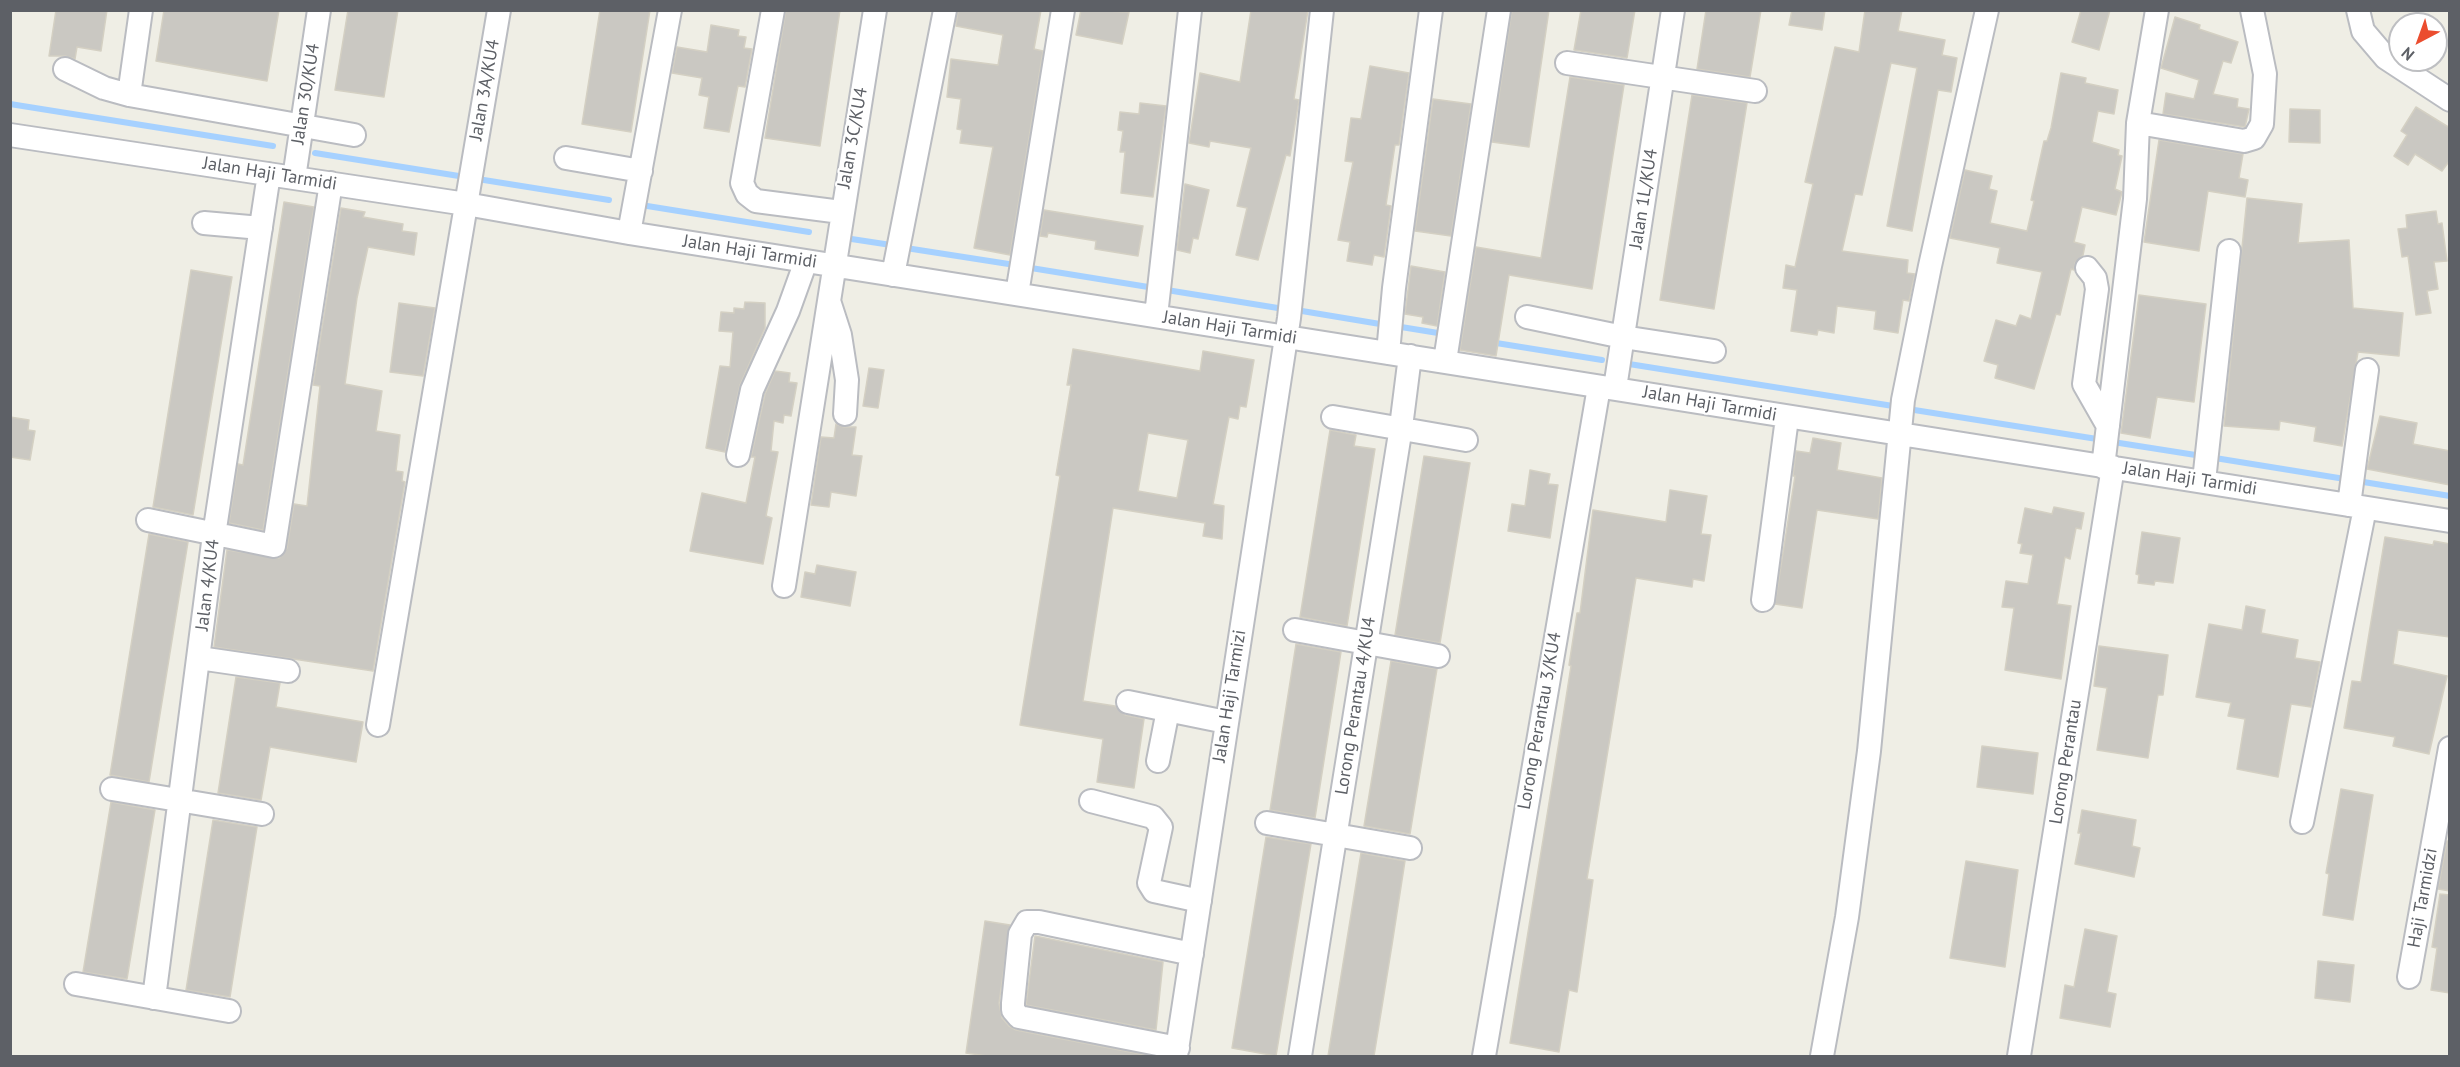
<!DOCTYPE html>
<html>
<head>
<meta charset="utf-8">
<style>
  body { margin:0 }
  #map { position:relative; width:2460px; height:1067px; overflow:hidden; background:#efeee5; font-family:"PT Sans",sans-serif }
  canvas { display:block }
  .frame { position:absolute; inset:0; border:12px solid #5d6066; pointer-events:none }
  .north { position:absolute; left:2388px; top:12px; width:60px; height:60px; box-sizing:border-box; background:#fff; border:2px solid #bebfc2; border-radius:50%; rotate:221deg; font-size:16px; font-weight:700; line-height:24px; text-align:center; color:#5d6066 }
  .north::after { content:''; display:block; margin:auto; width:21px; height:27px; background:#eb4d2f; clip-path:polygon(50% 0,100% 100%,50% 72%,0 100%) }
</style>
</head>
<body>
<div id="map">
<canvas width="2460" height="1067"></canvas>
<div class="frame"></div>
<div class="north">N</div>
</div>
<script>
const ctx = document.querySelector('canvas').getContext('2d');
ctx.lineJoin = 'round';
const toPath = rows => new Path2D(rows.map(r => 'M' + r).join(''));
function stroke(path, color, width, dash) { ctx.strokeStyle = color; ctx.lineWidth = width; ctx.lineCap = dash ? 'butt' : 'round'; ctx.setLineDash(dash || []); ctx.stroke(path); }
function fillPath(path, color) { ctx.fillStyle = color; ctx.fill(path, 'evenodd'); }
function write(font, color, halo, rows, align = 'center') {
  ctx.font = font + ' "PT Sans",sans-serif'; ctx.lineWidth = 4.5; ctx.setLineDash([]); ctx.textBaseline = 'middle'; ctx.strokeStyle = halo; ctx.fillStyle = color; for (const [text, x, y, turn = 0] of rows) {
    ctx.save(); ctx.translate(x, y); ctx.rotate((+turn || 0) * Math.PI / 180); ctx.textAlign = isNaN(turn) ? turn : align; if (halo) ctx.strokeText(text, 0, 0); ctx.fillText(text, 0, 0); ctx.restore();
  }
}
stroke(toPath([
  [10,104,273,146],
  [315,153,609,200],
  [641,205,809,232],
  [845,238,891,245],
  [906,248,1015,265],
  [1031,268,1284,309],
  [1296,310,1386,325],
  [1395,326,1438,333],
  [1490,342,1602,360],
  [1629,364,1893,406],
  [1908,409,2097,439],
  [2113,442,2202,456],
  [2215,458,2450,496]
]), '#a6d1ff', 6);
const building = toPath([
  [56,10,107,10,101,51,77,47,75,59,65,56,49,56,56,10],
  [164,10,279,10,267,81,156,61,164,10],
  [348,10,398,10,384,97,335,90,348,10],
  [600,10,650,10,631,132,582,124,600,10],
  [786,10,840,10,820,146,765,138,786,10],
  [958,10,1041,10,1034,49,1043,51,1010,255,974,248,993,147,960,143,962,130,957,129,961,99,947,97,951,59,998,65,1003,35,956,26,958,10],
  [1081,10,1129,12,1122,44,1076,35,1081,10],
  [1251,10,1308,10,1294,99,1299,100,1290,156,1286,155,1258,260,1236,255,1247,208,1237,206,1251,148,1210,141,1209,147,1189,143,1200,73,1240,82,1251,10],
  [1512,10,1549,10,1529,147,1492,142,1512,10],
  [1581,10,1635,10,1627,58,1574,50,1581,10],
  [1706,10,1761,10,1750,77,1697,69,1706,10],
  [1792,10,1825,10,1822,30,1789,25,1792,10],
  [1865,10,1902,10,1898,31,1945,40,1942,55,1957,58,1951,92,1938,90,1912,231,1887,226,1917,68,1891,63,1862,195,1855,194,1842,251,1908,260,1907,273,1915,274,1909,301,1903,300,1898,333,1874,329,1876,311,1837,306,1834,333,1818,330,1817,335,1791,331,1797,290,1783,288,1786,265,1795,267,1813,184,1805,182,1835,47,1859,52,1865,10],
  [2081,10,2110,10,2099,50,2072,42,2081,10],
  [2175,17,2200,25,2199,29,2238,42,2231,63,2223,61,2213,94,2238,99,2237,107,2249,109,2245,127,2163,114,2166,93,2194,99,2199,80,2161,68,2175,17],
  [711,25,739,30,738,36,746,37,744,48,752,49,745,87,738,86,729,132,704,128,709,97,699,95,702,78,672,73,677,47,707,52,711,25],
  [1370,66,1409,73,1399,145,1395,145,1386,205,1391,206,1384,257,1374,255,1372,265,1347,261,1350,242,1338,240,1353,162,1345,161,1351,118,1361,119,1370,66],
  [2061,73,2086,78,2085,83,2118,90,2114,114,2098,111,2092,142,2119,150,2118,155,2122,156,2115,189,2122,192,2116,215,2082,207,2074,242,2085,245,2083,255,2075,263,2074,270,2071,269,2060,315,2056,314,2034,389,1995,378,1998,365,1984,361,1996,320,2016,326,2020,315,2031,319,2042,272,1997,263,2000,248,1950,238,1965,170,1992,176,1989,189,1997,191,1990,223,2027,231,2034,201,2031,200,2044,141,2047,141,2051,128,2061,73],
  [1570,77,1624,85,1592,289,1509,275,1496,356,1460,350,1476,247,1541,258,1570,77],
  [1692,95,1747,103,1714,309,1660,300,1692,95],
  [1433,99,1471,104,1451,236,1415,231,1433,99],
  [1140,103,1166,106,1153,197,1121,193,1125,152,1120,152,1123,131,1118,130,1120,112,1139,114,1140,103],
  [2416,107,2450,128,2450,160,2442,171,2415,154,2408,165,2394,156,2407,135,2401,131,2416,107],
  [2290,109,2320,110,2320,143,2289,142,2290,109],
  [2159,140,2243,154,2239,178,2248,180,2245,197,2208,191,2199,251,2144,242,2159,140],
  [1185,184,1209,190,1198,239,1193,238,1190,253,1177,250,1185,184],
  [2247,198,2302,204,2298,243,2349,240,2353,308,2403,313,2399,356,2358,352,2342,446,2314,441,2316,427,2280,421,2279,430,2224,426,2247,198],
  [284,202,314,207,263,530,229,523,238,464,243,465,284,202],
  [341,208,365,212,363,217,403,224,402,231,417,233,414,255,368,247,357,298,345,384,382,391,376,431,400,435,396,471,403,472,402,481,405,482,373,671,214,647,227,550,279,558,287,548,294,504,307,506,320,386,313,385,341,208],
  [1044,210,1143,226,1138,256,1095,249,1096,241,1048,233,1047,237,1040,236,1044,210],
  [2436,211,2438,224,2442,223,2447,261,2434,262,2438,289,2427,291,2431,313,2416,315,2408,256,2402,257,2398,229,2407,228,2406,215,2436,211],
  [1411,266,1445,272,1437,326,1422,323,1423,317,1405,314,1411,266],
  [191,270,232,277,193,515,153,507,191,270],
  [2139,295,2206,304,2194,402,2157,397,2150,438,2121,433,2139,295],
  [745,302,765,303,765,328,740,385,725,452,706,448,720,366,730,367,733,332,719,331,721,312,734,313,734,308,744,309,745,302],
  [399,303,435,308,423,376,390,372,399,303],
  [1073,349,1200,371,1203,351,1254,360,1246,407,1240,406,1238,419,1229,417,1213,504,1224,506,1222,539,1203,536,1205,523,1113,508,1083,701,1115,706,1125,715,1144,719,1134,788,1097,782,1103,739,1020,725,1060,476,1056,475,1071,385,1067,385,1073,349],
  [1148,433,1188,440,1177,498,1138,491,1148,433],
  [869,368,884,370,878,408,863,406,869,368],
  [775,371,790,373,789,382,797,383,791,416,784,415,783,423,774,421,771,451,778,452,766,516,772,518,763,564,690,551,702,493,746,503,755,457,751,457,765,394,775,371],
  [2380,416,2417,423,2413,444,2450,451,2450,485,2367,469,2380,416],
  [10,417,29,420,28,430,35,431,30,460,10,457,10,417],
  [836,424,844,427,856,427,852,455,862,456,856,496,831,492,829,507,811,505,821,437,834,438,836,424],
  [1330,430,1356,435,1354,446,1375,449,1347,626,1300,617,1330,430],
  [1813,438,1841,443,1837,470,1882,478,1878,519,1817,510,1802,608,1775,604,1795,476,1793,476,1796,451,1810,453,1813,438],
  [1424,456,1470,463,1440,643,1395,635,1424,456],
  [1530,470,1550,474,1548,484,1558,485,1550,538,1508,531,1512,504,1525,506,1530,470],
  [1670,490,1707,496,1701,534,1711,535,1704,581,1693,579,1692,587,1636,578,1587,879,1593,880,1577,992,1569,990,1559,1052,1510,1043,1562,723,1571,666,1569,665,1577,613,1580,613,1593,510,1666,522,1670,490],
  [2054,507,2084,513,2081,529,2076,528,2070,559,2065,557,2057,604,2071,606,2061,679,2005,670,2014,608,2002,607,2006,581,2028,584,2033,555,2020,553,2022,544,2018,543,2025,508,2052,514,2054,507],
  [2142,532,2180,538,2173,583,2155,581,2154,585,2138,583,2139,575,2136,574,2142,532],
  [149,534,188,542,149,782,110,775,149,534],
  [2385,537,2433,545,2434,541,2450,544,2450,637,2398,630,2393,664,2447,676,2429,754,2393,746,2395,737,2344,728,2352,681,2361,682,2385,537],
  [817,565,856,572,850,606,801,597,805,572,815,574,817,565],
  [2246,606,2265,610,2261,633,2298,640,2295,658,2320,662,2311,707,2291,704,2278,777,2237,769,2245,719,2228,716,2231,703,2196,697,2209,624,2242,630,2246,606],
  [1296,644,1341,652,1315,818,1270,810,1296,644],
  [2099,646,2168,655,2163,695,2158,695,2148,758,2097,750,2107,688,2094,686,2099,646],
  [1391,661,1437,669,1410,834,1364,826,1391,661],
  [236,677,280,683,276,707,363,722,356,762,270,747,261,800,218,793,236,677],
  [1982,746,2038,753,2033,794,1977,787,1982,746],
  [2341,789,2373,795,2353,920,2323,915,2329,874,2326,873,2341,789],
  [111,802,155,810,127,979,83,972,111,802],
  [2082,810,2136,820,2132,846,2140,848,2134,877,2075,864,2081,833,2078,833,2082,810],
  [213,820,257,827,230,997,186,990,213,820],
  [1266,837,1311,844,1276,1056,1232,1048,1266,837],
  [2447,841,2450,841,2450,891,2438,889,2447,841],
  [1361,853,1405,861,1392,945,1374,1056,1328,1056,1361,853],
  [1966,861,2018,870,2005,967,1950,958,1966,861],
  [2440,894,2450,895,2450,993,2431,990,2437,948,2432,947,2440,894],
  [985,921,1010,925,999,1003,1002,1018,1009,1026,1016,1030,1151,1056,987,1056,966,1053,985,921],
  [2085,929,2117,936,2107,992,2116,994,2110,1027,2060,1018,2065,985,2074,987,2085,929],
  [1035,936,1163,962,1156,1030,1026,1005,1035,936],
  [2318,961,2354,965,2350,1002,2315,998,2318,961]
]);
fillPath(building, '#cac8c2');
stroke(building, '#d4d0c3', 1.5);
const minor = toPath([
  [773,10,742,183,747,194,756,201,841,212],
  [2358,10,2363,31,2386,58,2450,100],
  [1567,63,1755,91],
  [65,69,104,88,129,95,354,135],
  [129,95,141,10],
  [2138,123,2244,141,2254,138,2262,124,2265,74,2252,10],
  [10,135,466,204,629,233,2450,521],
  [566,158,641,171],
  [294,178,319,10],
  [204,223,261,228],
  [629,233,670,10],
  [2087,268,2095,278,2097,289,2084,384,2108,426],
  [893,275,945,10],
  [1017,294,1063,10],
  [830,304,840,335,847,380,845,414],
  [1156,316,1190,10],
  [1527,317,1623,337,1714,351],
  [1388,353,1394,288,1431,10],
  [1445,361,1499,10],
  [1615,388,1673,10],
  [1333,417,1466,440],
  [738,455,752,390,788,311,806,261],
  [2103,467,2135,199,2138,123,2157,10],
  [2204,481,2229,251],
  [2349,505,2367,370],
  [148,520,274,546,331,183],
  [784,586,875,10],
  [1763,600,1787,418],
  [1295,630,1438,656],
  [199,658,288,671],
  [1128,702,1226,722],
  [378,725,499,10],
  [1158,761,1168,710],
  [112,789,262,814],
  [1091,801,1153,817,1161,827,1149,883,1154,891,1200,901],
  [2302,822,2365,508],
  [1267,823,1410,848],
  [2409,977,2450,748],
  [76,984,229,1011],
  [154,998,214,535,269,174],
  [1178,1048,1019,1017,1013,1010,1013,1003,1020,934,1027,922,1039,922,1192,954],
  [1176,1056,1289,318,1322,10],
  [1300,1056,1401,427,1410,356],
  [1484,1056,1599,387],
  [1822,1056,1847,917,1869,751,1903,400,1930,266,1987,10],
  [2019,1056,2113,467]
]);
stroke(minor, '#babcc1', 26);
stroke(minor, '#fff', 22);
write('18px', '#5d6066', '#fff', [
  ["Jalan 3A/KU4",485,90,-80],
  ["Jalan 30/KU4",306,94,-81],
  ["Jalan 3C/KU4",853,138,-80],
  ["Jalan Haji Tarmidi",270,174,9],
  ["Jalan 1L/KU4",1644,199,-81],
  ["Jalan Haji Tarmidi",750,252,9],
  ["Jalan Haji Tarmidi",1230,328,9],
  ["Jalan Haji Tarmidi",1710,404,10],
  ["Jalan Haji Tarmidi",2190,479,9],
  ["Jalan 4/KU4",208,585,-83],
  ["Jalan Haji Tarmizi",1230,696,-81],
  ["Lorong Perantau 4/KU4",1356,706,-81],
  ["Lorong Perantau 3/KU4",1540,721,-80],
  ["Lorong Perantau",2066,762,-81],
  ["Haji Tarmidzi",2423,898,-80]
]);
</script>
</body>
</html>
